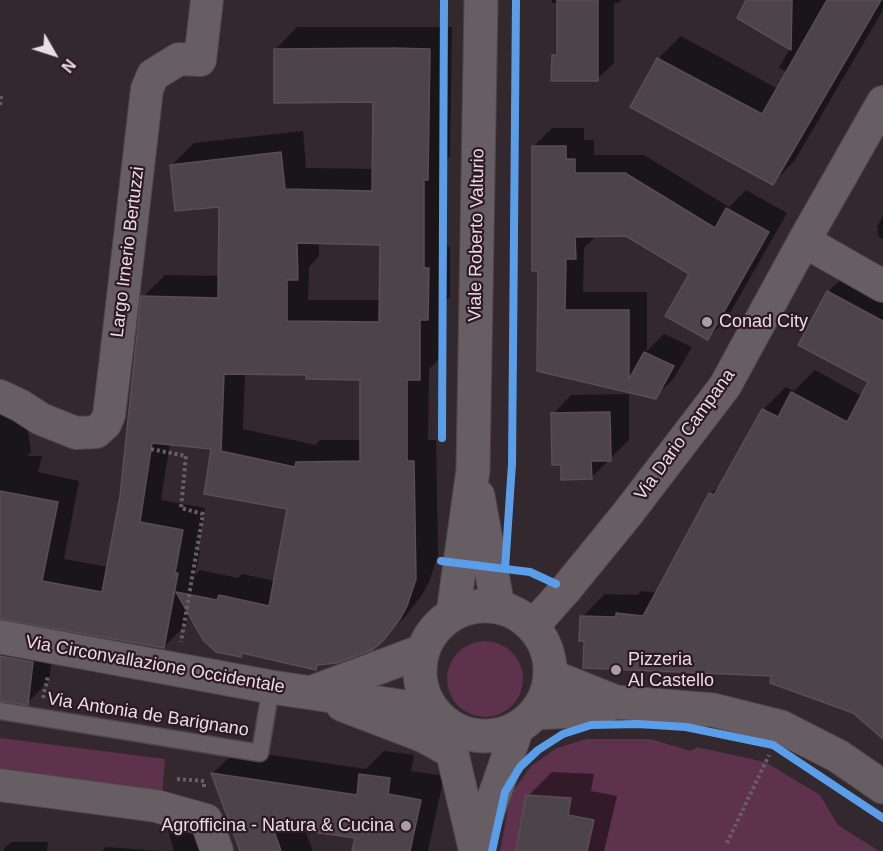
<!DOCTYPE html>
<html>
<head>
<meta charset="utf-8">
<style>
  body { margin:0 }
  #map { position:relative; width:883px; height:851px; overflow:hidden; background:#32282d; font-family:Helvetica,sans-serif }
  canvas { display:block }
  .north { position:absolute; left:24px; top:24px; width:60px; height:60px; -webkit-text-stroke:4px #2d1924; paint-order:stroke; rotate:129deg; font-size:16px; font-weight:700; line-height:24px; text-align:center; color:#eadce3 }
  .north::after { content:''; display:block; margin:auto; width:21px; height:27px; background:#eadce3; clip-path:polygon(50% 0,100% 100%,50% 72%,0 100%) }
</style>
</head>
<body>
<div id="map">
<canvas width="883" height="851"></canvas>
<div class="north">N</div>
</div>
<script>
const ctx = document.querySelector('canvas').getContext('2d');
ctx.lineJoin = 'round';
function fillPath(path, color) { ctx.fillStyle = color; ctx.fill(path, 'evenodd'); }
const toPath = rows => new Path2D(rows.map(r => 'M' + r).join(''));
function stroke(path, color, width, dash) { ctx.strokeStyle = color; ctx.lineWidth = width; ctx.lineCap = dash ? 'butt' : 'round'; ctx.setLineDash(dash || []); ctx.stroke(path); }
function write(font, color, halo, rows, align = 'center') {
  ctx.font = font + ' Helvetica,sans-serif'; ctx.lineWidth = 4.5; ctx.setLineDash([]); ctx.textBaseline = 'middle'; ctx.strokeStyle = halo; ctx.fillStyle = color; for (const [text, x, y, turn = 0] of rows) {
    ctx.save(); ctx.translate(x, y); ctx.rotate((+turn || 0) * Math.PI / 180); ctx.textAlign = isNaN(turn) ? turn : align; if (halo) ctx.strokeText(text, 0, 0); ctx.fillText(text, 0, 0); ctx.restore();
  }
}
fillPath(toPath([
  '447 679a38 38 0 1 1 76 0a38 38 0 1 1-76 0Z',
  [0,738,165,759,162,799,0,772],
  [586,739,650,739,691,751,697,747,765,762,820,795,838,825,879,851,587,851,594,821,568,815,571,798,527,795,516,851,500,851,511,794,531,766,557,748]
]), '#5e324c');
fillPath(toPath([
  [552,0,622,0,619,3,614,3,614,63,597,79,553,56,558,51,558,3,552,3],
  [748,0,883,0,883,10,795,160,773,183,632,107,658,59,681,36,778,89,787,72,779,68,790,48],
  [297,27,452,27,450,156,445,161,446,246,450,247,450,297,441,305,442,356,429,369,428,440,436,440,438,555,429,582,422,595,404,618,381,640,320,663,315,668,244,652,241,655,189,611,186,624,164,647,4,617,9,629,55,640,49,681,27,703,0,700,0,408,26,420,31,452,27,456,42,456,38,472,79,481,64,559,108,567,122,496,143,297,165,275,220,276,220,205,172,165,194,143,303,131,306,168,374,169,375,101,275,50],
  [319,242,381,244,381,300,308,300,309,267,319,256],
  [245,373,308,373,362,378,361,440,320,440,315,445,243,429],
  [170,443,213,448,289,508,275,581,242,574,238,578,200,570,195,575,200,551,197,551,205,508,161,500],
  [552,128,584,128,584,140,594,140,594,155,644,155,729,207,746,190,787,213,726,320,708,338,691,273,627,235,594,235,594,238,584,248,583,292,647,292,647,351,664,334,692,347,674,378,655,397,539,369,540,269,533,147],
  [883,216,883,239,879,237,877,227],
  [851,269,883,286,883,737,854,712,773,675,586,640,582,617,605,594,637,595,641,591,657,593,711,494,724,481,763,410,786,387,794,391,815,370,862,396,870,382,828,292],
  [629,394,629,440,591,478,562,463,553,414,571,395],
  [237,750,366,769,384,751,414,755,411,771,444,776,428,851,354,851,356,836,305,830,313,851,282,851,271,819,268,820,279,851,241,851,213,773],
  [552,772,594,774,591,791,617,796,604,851,518,851,528,796],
  [192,806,229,851,174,851,168,830],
  [11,842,48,842,47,851,2,851],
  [106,847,160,851,102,851]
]), '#0007');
const building = toPath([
  [557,0,598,0,598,81,551,81,552,55,557,55,557,0],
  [746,0,792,0,791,50,737,18,746,0],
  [827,0,881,0,773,185,630,107,657,58,762,114,827,0],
  [392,48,430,49,428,180,424,180,424,268,429,268,428,320,420,320,420,380,407,380,407,461,414,461,416,579,407,606,400,619,382,642,372,650,337,663,317,665,316,670,242,653,241,657,216,652,203,640,176,592,217,600,219,595,269,606,287,509,204,494,211,449,152,443,140,522,183,530,175,573,178,573,164,648,0,619,0,491,58,502,42,581,102,592,120,496,141,296,218,298,219,207,175,211,170,165,281,152,285,189,372,191,373,102,274,103,274,49,392,48],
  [297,243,380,245,379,322,287,321,287,280,298,280,297,243],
  [224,374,306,375,306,379,360,380,360,461,296,462,295,467,221,451,224,374],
  [532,146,566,146,566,159,575,159,575,173,625,173,715,228,726,208,769,232,708,340,665,316,689,274,626,236,575,237,576,259,566,259,565,310,629,310,629,379,644,352,674,366,656,399,537,371,538,271,532,271,532,146],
  [827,291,883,321,883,739,853,713,770,683,771,676,583,668,584,641,579,641,580,616,616,617,616,613,643,616,709,493,714,495,762,409,778,417,791,392,847,422,868,382,798,345,827,291],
  [610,412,611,461,591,461,592,479,561,480,561,465,552,465,551,413,610,412],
  [0,656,33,662,28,705,0,701,0,656],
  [211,773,357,795,359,774,390,778,388,794,421,800,410,851,352,851,355,838,272,826,281,851,240,851,211,773],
  [526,795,571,798,568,815,594,820,587,851,516,851,526,795]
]);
fillPath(building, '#4d4449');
stroke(building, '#584e54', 1.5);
const service = toPath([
  [0,711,260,753,271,687]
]);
const minor = toPath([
  [804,241,883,286],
  [0,396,21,406,41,419,76,433,96,432,105,424,109,415,117,349,147,89,153,75,179,59,200,60,207,0],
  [533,626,566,589,628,513,725,386,804,241,883,102],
  [342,705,423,736,452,752],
  [457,731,452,752,475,850],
  [0,785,156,806,206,820,217,851],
  [475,851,518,727]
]);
const tertiary = toPath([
  [478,496,498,607],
  '420 671a65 65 0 1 1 130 0a65 65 0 1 1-130 0Z',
  [453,614,473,470,481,0],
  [0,637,271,687,433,711],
  [551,676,616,702,713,710,781,727,838,756,883,787],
  [313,692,423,651],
  [536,713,590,710,616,702]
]);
stroke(service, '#50464b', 19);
stroke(minor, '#50464b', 34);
stroke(tertiary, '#50464b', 35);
stroke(toPath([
  [0,105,1,96],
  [151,449,186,456,181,508,203,514,181,642],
  [43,698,48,676],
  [177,779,204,781,204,789],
  [727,843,769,755]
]), '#685f64', 4, [3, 3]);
stroke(service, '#675e63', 16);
stroke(minor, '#675e63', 32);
stroke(tertiary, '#675e63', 33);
stroke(toPath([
  [442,438,444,0],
  [441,561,530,572,556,584],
  [505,569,512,464,516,0],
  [492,851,505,792,520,767,538,750,563,734,591,725,638,724,686,727,773,745,883,818]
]), '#5a9eea', 8);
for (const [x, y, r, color] of [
  [707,322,6,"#aa9da3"],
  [616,670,6,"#aa9da3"],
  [406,826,6,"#aa9da3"]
]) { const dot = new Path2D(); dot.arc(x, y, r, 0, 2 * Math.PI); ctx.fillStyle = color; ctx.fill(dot); stroke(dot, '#2d1924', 2); }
write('18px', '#eadce3', '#2d1924', [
  ["Viale Roberto Valturio",477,235,-89],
  ["Largo Irnerio Bertuzzi",128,252,-83],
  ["Via Dario Campana",685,435,-54],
  ["Via Circonvallazione Occidentale",155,665,10],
  ["Via Antonia de Barignano",148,715,9]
]);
write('18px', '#eadce3', '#2d1924', [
  ["Conad City",719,322],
  ["Pizzeria",628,660],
  ["Al Castello",628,681],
  ["Agrofficina - Natura & Cucina",394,826,"right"]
], 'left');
</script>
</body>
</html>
